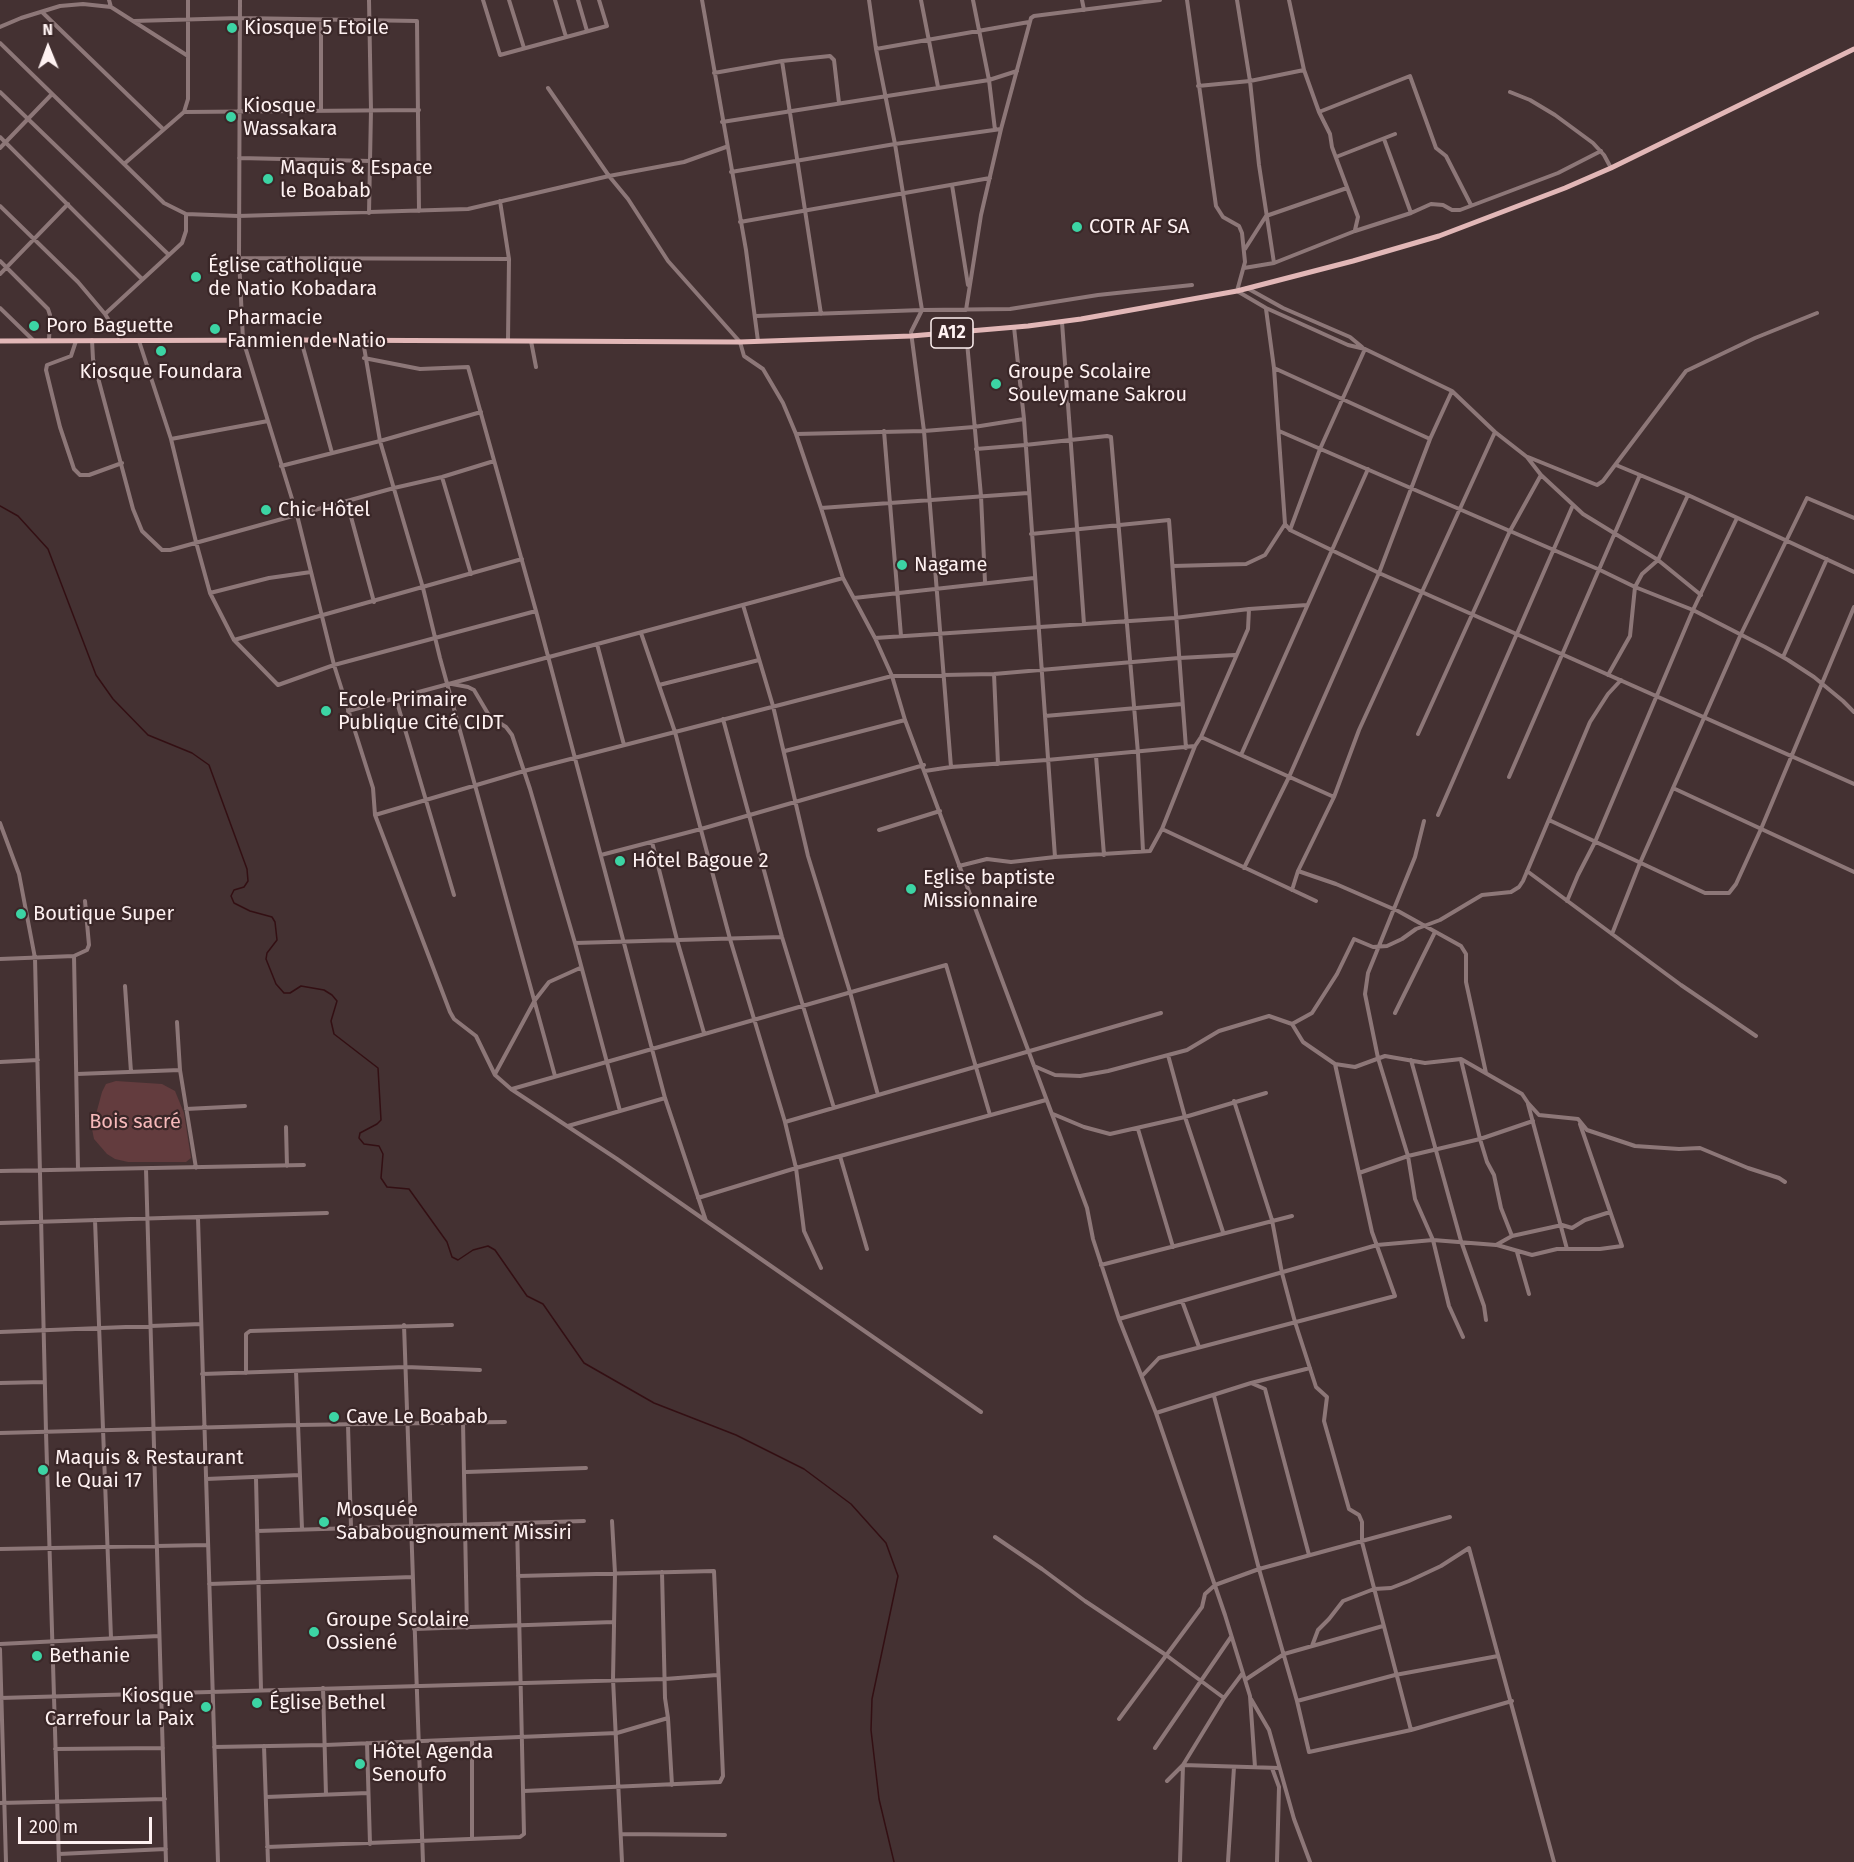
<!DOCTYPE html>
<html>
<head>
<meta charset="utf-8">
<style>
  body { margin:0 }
  #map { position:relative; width:1854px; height:1862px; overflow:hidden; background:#443132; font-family:"Fira Sans",sans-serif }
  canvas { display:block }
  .north { position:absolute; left:18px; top:18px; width:60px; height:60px; -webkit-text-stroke:4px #3a2728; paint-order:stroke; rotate:359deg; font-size:16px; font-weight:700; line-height:24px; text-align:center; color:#fef1f1 }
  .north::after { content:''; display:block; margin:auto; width:21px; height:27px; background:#fef1f1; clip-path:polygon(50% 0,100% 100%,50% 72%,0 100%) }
  .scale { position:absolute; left:18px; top:1817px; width:134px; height:27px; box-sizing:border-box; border:3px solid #fef1f1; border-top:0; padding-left:8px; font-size:18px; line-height:21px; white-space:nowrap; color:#fef1f1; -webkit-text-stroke:4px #3a2728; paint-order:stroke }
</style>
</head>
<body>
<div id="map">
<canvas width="1854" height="1862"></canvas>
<div class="north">N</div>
<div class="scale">200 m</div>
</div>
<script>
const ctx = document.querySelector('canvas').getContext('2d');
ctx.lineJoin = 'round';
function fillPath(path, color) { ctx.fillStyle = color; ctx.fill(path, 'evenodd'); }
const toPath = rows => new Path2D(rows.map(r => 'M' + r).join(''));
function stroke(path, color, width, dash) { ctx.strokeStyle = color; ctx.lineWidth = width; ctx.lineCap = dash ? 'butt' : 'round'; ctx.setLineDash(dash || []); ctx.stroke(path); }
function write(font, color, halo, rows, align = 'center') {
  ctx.font = font + ' "Fira Sans",sans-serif'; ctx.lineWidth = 4.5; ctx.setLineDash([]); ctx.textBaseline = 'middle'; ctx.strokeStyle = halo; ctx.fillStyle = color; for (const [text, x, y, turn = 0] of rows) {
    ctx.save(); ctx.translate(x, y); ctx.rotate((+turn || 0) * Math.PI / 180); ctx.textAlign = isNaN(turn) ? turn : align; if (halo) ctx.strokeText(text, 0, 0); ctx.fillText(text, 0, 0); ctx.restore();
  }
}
fillPath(toPath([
  [116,1081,162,1084,175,1091,184,1113,191,1158,186,1162,128,1162,115,1159,107,1154,94,1139,92,1129,102,1092,106,1084]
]), '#633c3e');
stroke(toPath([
  [0,506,18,516,48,549,96,675,113,699,148,735,192,753,209,765,247,869,248,881,244,887,234,890,231,896,234,903,250,911,272,917,275,922,277,940,267,953,266,959,276,984,284,993,290,993,301,986,324,990,332,995,337,1001,331,1021,334,1034,378,1068,381,1120,377,1124,360,1133,359,1138,364,1144,379,1146,383,1154,381,1178,387,1187,409,1189,447,1242,452,1257,458,1260,473,1250,488,1246,495,1250,527,1296,543,1304,584,1363,654,1403,736,1435,804,1469,851,1504,886,1543,898,1576,872,1699,871,1730,879,1799,894,1862]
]), '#330f13', 1.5);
stroke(toPath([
  [109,0,111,7],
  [240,0,239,258,243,340,297,515,334,665,373,788,375,815,450,1012,454,1019,476,1036,495,1075,511,1089,617,1159,981,1412],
  [483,0,500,55,607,26,599,0],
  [509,0,524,48],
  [555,0,566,37],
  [578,0,587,31],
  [702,0,746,250,758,341],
  [869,0,876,49,895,144,922,310,911,332,924,431,951,767],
  [921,0,938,87],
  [973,0,989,80,995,130],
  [1082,0,1084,10],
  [1187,0,1216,206,1223,217,1239,226,1242,233,1245,262,1237,291,1266,308,1348,345,1365,349,1452,391,1495,432,1527,457,1541,475,1583,514,1658,560,1701,595],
  [1237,0,1250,81,1259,165,1274,263],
  [1289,0,1304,70,1319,112,1330,134,1332,147,1358,217,1355,230],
  [42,12,163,129],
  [321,20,321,110],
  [134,21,240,18,417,21,419,211],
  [0,27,21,18,60,6,83,4,111,7,188,56],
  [0,43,164,203,186,214,238,216,468,209,609,176,684,162,726,147],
  [876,49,1029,22],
  [782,61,821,314],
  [714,73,782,61,830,56,834,60,839,103],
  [1198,86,1250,81,1304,70],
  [548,88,609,176,628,199,668,261,740,342,744,356,763,369,783,403,796,434,821,508,843,578,875,638,892,676,905,720,1087,1208,1093,1239,1119,1319,1156,1413,1225,1615,1250,1696,1255,1767],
  [0,92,169,255],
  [1510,92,1530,100,1555,115,1593,143,1604,155,1611,168],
  [184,112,419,110],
  [1319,112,1410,76,1436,148,1446,156,1471,205],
  [722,122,989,80,1017,71],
  [0,137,142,279],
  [1384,139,1411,213],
  [0,148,52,94],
  [1336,157,1395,134],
  [239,158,370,161],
  [124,164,184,112,188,99,188,0],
  [731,172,895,144,1001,129],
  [952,185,968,285],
  [500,201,509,259,508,340],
  [0,206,78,282,105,314,121,340],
  [369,213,371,110,369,0],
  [740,222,990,178],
  [1245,249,1266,216,1347,188],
  [239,258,509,259],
  [0,261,48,309,50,315,49,341],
  [1244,268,1274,263,1355,231,1411,213,1431,204,1443,205,1452,210,1460,210,1558,173,1601,151],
  [0,274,68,204],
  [1247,288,1283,308,1350,337,1362,347],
  [0,308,34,341],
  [1266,309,1274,368,1285,524,1290,530,1379,573,1854,784],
  [966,310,981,215,1001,129,1031,18,1034,16,1160,0],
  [105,314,182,243,186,231,186,214],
  [756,316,922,310,1010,309,1098,295,1192,285],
  [1062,322,1084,624],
  [1014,327,1024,419,1055,857],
  [966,331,981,496,985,582],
  [92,340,93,359,133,509,142,531,162,550,170,550,394,488,442,477,494,461],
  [301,340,332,453],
  [76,341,71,356,47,365,46,370,60,427,74,469,80,475,89,475,122,463],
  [139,341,171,439,196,542,210,593,234,640,278,685,334,665,536,611],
  [363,341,380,441,423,588,440,658,555,1076],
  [531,341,536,367],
  [364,358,420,369,468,367,536,611,665,1098,706,1221],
  [1274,368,1430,439],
  [884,431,901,636],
  [1279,431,1600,570,1635,587,1693,610,1765,647,1788,660,1814,677,1843,701,1854,712],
  [796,434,924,431,974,427,1024,419],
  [171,439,268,421],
  [976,449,1025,445,1107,436,1111,437,1138,753,1143,851],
  [1528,457,1597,485,1603,481,1686,371,1755,338,1817,313],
  [1616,465,1688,495,1854,572],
  [281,466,380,441,481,412],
  [442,477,471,574],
  [347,502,374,602],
  [821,508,1028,493],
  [1290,530,1320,449,1365,349],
  [1031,534,1169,520,1186,748],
  [1173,566,1246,564,1265,555,1285,524],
  [210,593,269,578,311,572],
  [854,598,1034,578],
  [743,605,773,706,808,856,850,992,878,1095],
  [641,633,675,732,730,939,785,1122,796,1168,804,1231,821,1268],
  [875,638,1175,618,1249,609,1307,605],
  [234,640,522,559],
  [597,644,624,745],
  [1783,657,1827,559],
  [994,674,998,764],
  [1608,675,1630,636,1635,587,1642,574,1658,560,1688,495],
  [452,684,468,687,474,690,490,717,506,727,512,735,530,789,575,943,620,1111],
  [659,685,759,660],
  [396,699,454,895],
  [348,711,843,578],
  [1045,716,1182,704],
  [723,719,782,937,834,1108],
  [1418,734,1510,531,1541,475],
  [1201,737,1334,797],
  [785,751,905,720],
  [1241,755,1368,469],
  [1096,756,1104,855],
  [925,771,951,767,1047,760,1195,746],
  [1509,777,1640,475],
  [1673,788,1854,872],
  [375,815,524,771,892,676,994,674,1179,658,1235,655],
  [1438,815,1573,505],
  [1549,820,1705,893,1729,893,1736,884,1761,829,1854,607],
  [1424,821,1415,857,1368,973,1365,994,1378,1058,1408,1156,1415,1199,1433,1240,1449,1306,1463,1337],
  [0,823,19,874,35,958,46,1432,59,1862],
  [1162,829,1316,901],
  [879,830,940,811],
  [652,842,677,940,704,1033],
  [601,855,701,829,924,765],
  [959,866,987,859,1011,862,1055,857,1150,851,1162,829,1195,746,1201,737,1248,629,1249,609],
  [1244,868,1289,777,1379,573,1430,439,1452,391],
  [1298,871,1336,884,1398,911,1461,946,1466,954,1466,982,1486,1073],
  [1527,871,1681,985,1756,1036],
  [1292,890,1298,871,1334,797,1359,730,1495,432],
  [1567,901,1578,875,1595,842,1693,610,1737,518],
  [1612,934,1640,863,1741,634,1807,498,1854,518],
  [575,943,782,937],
  [74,956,78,1169],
  [0,959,74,956,87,950,89,945,85,901],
  [125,986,131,1072],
  [1395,1013,1435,932],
  [177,1022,180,1070,196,1168],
  [1292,1024,1312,1013,1337,974,1354,939,1373,947,1387,946,1402,939,1416,929,1440,920,1482,895,1511,892,1519,887,1523,881,1590,722,1608,694,1621,680],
  [1168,1055,1185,1117,1223,1232],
  [1411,1060,1461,1241,1484,1306,1486,1320],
  [1461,1060,1480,1139,1487,1162,1494,1175,1501,1208,1512,1236],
  [0,1062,38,1060],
  [1034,1066,1055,1075,1080,1076,1108,1071,1187,1050,1219,1031,1269,1016,1292,1024,1303,1042,1335,1064,1355,1067,1385,1056,1425,1063,1461,1059,1522,1094,1528,1103,1539,1115,1578,1119,1587,1130,1635,1146,1679,1149,1700,1148,1748,1168,1779,1178,1785,1182],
  [77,1074,180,1070],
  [495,1074,535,1000,549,982,580,968],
  [512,1089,946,965,990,1115],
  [1234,1101,1272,1220,1282,1273,1295,1322,1316,1387,1327,1397,1324,1421,1349,1509,1359,1515,1362,1522,1362,1542,1411,1730],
  [1528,1104,1567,1249],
  [186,1109,245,1106],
  [1053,1114,1084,1127,1110,1134,1185,1117,1266,1093],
  [785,1122,1161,1013],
  [568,1126,665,1098],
  [286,1127,287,1166],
  [1138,1129,1173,1247],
  [840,1156,867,1249],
  [146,1169,166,1862],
  [0,1171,304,1165],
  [1359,1173,1408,1156,1480,1139,1533,1121],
  [698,1198,796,1168,1046,1100],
  [198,1218,218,1862],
  [95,1220,111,1638],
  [0,1223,327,1213],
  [1497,1245,1532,1255,1557,1249,1600,1249,1622,1246,1580,1124],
  [1517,1252,1529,1294],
  [1101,1265,1292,1216],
  [1182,1301,1199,1347],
  [1119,1319,1377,1245,1433,1240,1496,1245,1512,1236,1562,1225,1572,1228,1585,1220,1610,1212],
  [404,1325,423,1862],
  [0,1332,201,1324],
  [296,1371,302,1529],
  [246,1373,246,1334,250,1331,452,1325],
  [202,1374,406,1367,480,1370],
  [1142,1376,1159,1358,1395,1296,1372,1232,1335,1064],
  [0,1383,44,1382],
  [1251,1383,1265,1389,1309,1555],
  [1214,1396,1259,1569,1297,1701,1309,1752,1411,1730,1512,1701],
  [1156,1413,1251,1383,1310,1368],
  [463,1422,467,1628],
  [348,1425,351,1527],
  [0,1433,297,1425,505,1422],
  [466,1472,586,1468],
  [256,1478,261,1690],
  [206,1479,300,1475],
  [612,1521,615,1573,613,1679,622,1862],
  [257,1531,584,1521],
  [995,1537,1042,1569,1085,1601,1166,1655,1224,1698],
  [0,1549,208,1545],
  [662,1572,665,1698,668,1718,672,1785],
  [518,1576,714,1571,723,1776,720,1782,524,1791],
  [209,1584,413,1577],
  [414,1629,614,1622],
  [0,1644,159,1636],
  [1312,1646,1318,1630,1329,1619,1343,1601,1374,1589,1391,1588,1409,1581,1441,1566,1469,1548,1554,1862],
  [0,1649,6,1862],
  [1245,1680,1284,1654,1383,1626],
  [323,1688,326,1795],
  [0,1698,665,1679,717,1675],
  [1251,1699,1269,1730,1294,1819,1310,1862],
  [1297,1701,1395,1675,1498,1656],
  [1119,1719,1202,1607,1205,1594,1215,1585,1259,1569,1450,1517],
  [367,1743,370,1844],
  [264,1746,268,1862],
  [214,1747,325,1745,617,1733,668,1718],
  [1155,1748,1231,1637],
  [55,1749,163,1748],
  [1272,1768,1279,1787,1277,1862],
  [1167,1781,1183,1765,1224,1698,1242,1674],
  [266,1797,368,1793],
  [0,1803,165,1799],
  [622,1834,725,1835],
  [472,1839,472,1739],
  [267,1847,520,1837,524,1834,517,1523],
  [59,1854,166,1849],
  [1180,1862,1183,1765,1279,1768],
  [1228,1862,1234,1767]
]), '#8d7778', 4);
stroke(toPath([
  [0,341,301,340,740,342,911,336,1028,326,1081,319,1237,291,1353,261,1439,236,1565,188,1611,168,1854,49]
]), '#e2b7b7', 5);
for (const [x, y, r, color] of [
  [232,28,6,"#3cd4a4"],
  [231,117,6,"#3cd4a4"],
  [268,179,6,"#3cd4a4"],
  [1077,227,6,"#3cd4a4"],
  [196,277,6,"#3cd4a4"],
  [34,326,6,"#3cd4a4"],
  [215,329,6,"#3cd4a4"],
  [161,351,6,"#3cd4a4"],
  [996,384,6,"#3cd4a4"],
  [266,510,6,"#3cd4a4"],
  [902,565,6,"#3cd4a4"],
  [326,711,6,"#3cd4a4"],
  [620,861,6,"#3cd4a4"],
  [911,889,6,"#3cd4a4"],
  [21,914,6,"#3cd4a4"],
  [334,1417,6,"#3cd4a4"],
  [43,1470,6,"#3cd4a4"],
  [324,1522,6,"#3cd4a4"],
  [314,1632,6,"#3cd4a4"],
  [37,1656,6,"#3cd4a4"],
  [257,1703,6,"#3cd4a4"],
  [206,1707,6,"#3cd4a4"],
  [360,1764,6,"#3cd4a4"]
]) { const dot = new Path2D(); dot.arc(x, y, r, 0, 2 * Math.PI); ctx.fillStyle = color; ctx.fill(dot); stroke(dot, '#3a2728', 2); }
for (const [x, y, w] of [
  [952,333,42]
]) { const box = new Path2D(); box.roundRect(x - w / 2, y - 15, w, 30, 4.5); ctx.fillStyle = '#3a2728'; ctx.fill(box); stroke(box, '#fef1f1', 1.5); }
write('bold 18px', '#fef1f1', null, [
  ["A12",952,333]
]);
write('20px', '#fef1f1', '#3a2728', [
  ["Kiosque 5 Etoile",244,28],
  ["Kiosque",243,106],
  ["Wassakara",243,129],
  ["Maquis & Espace",280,168],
  ["le Boabab",280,191],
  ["COTR AF SA",1089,227],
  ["Église catholique",208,266],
  ["de Natio Kobadara",208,289],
  ["Pharmacie",227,318],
  ["Fanmien de Natio",227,341],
  ["Poro Baguette",46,326],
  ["Kiosque Foundara",161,372,"center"],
  ["Groupe Scolaire",1008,372],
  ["Souleymane Sakrou",1008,395],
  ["Chic Hôtel",278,510],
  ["Nagame",914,565],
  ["Ecole Primaire",338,700],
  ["Publique Cité CIDT",338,723],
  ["Hôtel Bagoue 2",632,861],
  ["Eglise baptiste",923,878],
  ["Missionnaire",923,901],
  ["Boutique Super",33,914],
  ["Cave Le Boabab",346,1417],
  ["Maquis & Restaurant",55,1458],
  ["le Quai 17",55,1481],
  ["Mosquée",336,1510],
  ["Sababougnoument Missiri",336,1533],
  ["Groupe Scolaire",326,1620],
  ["Ossiené",326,1643],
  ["Bethanie",49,1656],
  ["Kiosque",194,1696,"right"],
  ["Carrefour la Paix",194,1719,"right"],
  ["Église Bethel",269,1703],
  ["Hôtel Agenda",372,1752],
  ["Senoufo",372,1775]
], 'left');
write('20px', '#f6b9ba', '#3a2728', [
  ["Bois sacré",135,1122]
]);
</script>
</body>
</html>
